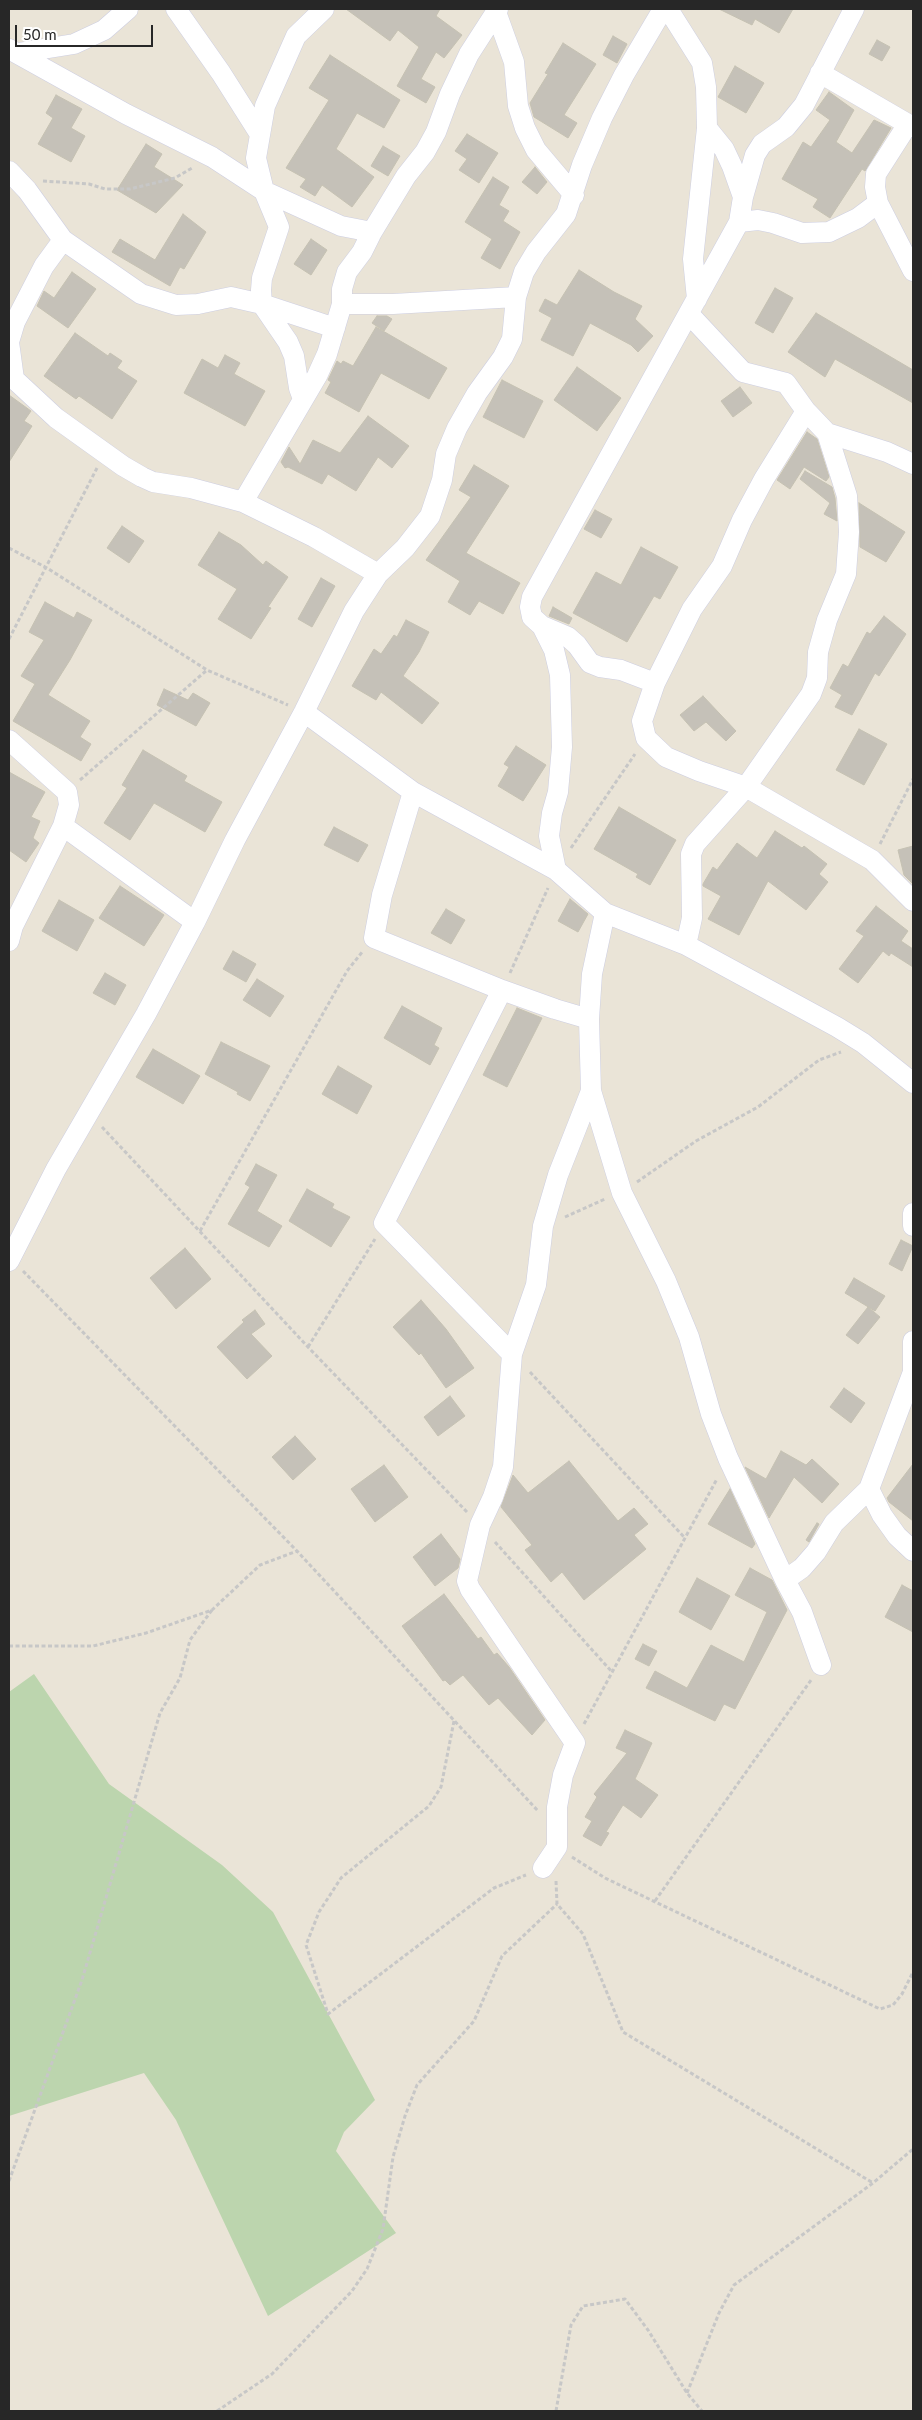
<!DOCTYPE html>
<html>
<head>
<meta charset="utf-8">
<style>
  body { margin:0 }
  #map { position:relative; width:922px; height:2420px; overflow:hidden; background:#eae4d7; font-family:Lato,sans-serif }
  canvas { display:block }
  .frame { position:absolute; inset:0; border:10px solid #272727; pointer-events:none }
  .scale { position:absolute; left:15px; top:25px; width:138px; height:22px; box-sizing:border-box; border:2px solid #272727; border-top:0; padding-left:6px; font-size:15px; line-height:18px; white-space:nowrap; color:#272727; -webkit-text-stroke:4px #fff; paint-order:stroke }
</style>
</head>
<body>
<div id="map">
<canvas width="922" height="2420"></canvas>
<div class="frame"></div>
<div class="scale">50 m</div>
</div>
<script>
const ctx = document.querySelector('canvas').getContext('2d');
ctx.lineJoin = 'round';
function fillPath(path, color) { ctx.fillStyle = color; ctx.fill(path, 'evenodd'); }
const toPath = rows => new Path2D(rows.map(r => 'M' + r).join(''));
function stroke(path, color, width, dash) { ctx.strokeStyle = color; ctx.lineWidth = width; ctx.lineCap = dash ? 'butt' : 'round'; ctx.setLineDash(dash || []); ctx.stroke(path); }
fillPath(toPath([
  [34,1674,109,1784,222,1865,273,1912,375,2100,344,2132,336,2151,396,2233,268,2316,176,2120,144,2073,9,2116,9,1692]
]), '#bcd5ae');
const building = toPath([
  [346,9,440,9,436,16,462,35,444,58,436,52,421,79,435,87,426,103,397,86,419,47,398,30,390,41,346,9],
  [719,9,793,9,779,33,755,19,752,25,719,9],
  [613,36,627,44,617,63,603,55,613,36],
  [877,40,890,47,882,61,869,54,877,40],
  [563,43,596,64,564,115,577,123,568,138,534,117,530,103,548,74,545,73,563,43],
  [330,55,400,100,384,128,357,113,336,149,374,177,352,207,322,185,315,196,300,187,306,179,286,168,329,100,309,88,330,55],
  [735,66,764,83,746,113,718,97,735,66],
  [829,92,854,110,836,142,852,153,874,120,891,128,865,171,862,169,830,218,813,207,818,199,782,179,803,142,811,147,830,120,816,110,829,92],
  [56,95,82,109,71,128,85,136,71,162,38,144,53,118,46,113,56,95],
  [467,134,498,153,479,183,459,170,467,159,455,151,467,134],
  [146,144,162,154,154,167,183,185,156,213,117,190,146,144],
  [383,146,400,156,388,176,371,166,383,146],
  [535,167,547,182,537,194,522,182,535,167],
  [493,177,509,187,499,205,509,211,503,221,520,232,500,269,481,258,492,239,465,222,493,177],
  [183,214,206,232,184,269,180,267,170,286,112,252,120,239,155,260,183,214],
  [311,239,327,250,311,275,294,264,311,239],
  [579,270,614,292,642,306,635,319,653,336,638,352,631,345,590,323,573,356,541,340,552,318,539,311,545,299,557,305,579,270],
  [72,272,96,289,68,328,37,306,44,291,54,298,72,272],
  [775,288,793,298,773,333,755,323,775,288],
  [816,313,913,370,913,403,835,359,825,377,788,352,816,313],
  [377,316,387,316,392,319,384,331,372,323,377,316],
  [376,327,447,368,429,399,381,373,359,412,325,393,331,382,328,380,337,361,341,364,343,361,353,366,376,327],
  [75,333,108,356,110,353,122,361,117,368,137,381,112,419,79,396,76,399,44,376,75,333],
  [225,355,240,363,234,374,265,391,245,426,184,393,202,359,218,368,225,355],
  [577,367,621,398,597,431,554,400,577,367],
  [502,380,543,401,524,438,483,417,502,380],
  [740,387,752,403,733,417,721,401,740,387],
  [9,395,31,411,24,421,32,426,9,462,9,395],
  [368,416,409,446,392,468,378,457,356,491,328,474,322,484,288,467,285,468,281,462,289,447,300,464,313,440,340,453,368,416],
  [807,432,817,439,829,477,826,481,804,467,790,489,777,480,807,432],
  [474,465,509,486,466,553,520,583,503,614,479,601,470,615,448,602,460,581,426,560,471,497,459,490,474,465],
  [805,471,832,487,835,498,837,521,824,514,830,503,800,479,805,471],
  [859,503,905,532,886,562,860,547,859,503],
  [595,510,612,519,601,538,584,529,595,510],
  [122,526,144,541,129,563,107,548,122,526],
  [219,532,241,545,263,565,266,561,288,577,268,607,271,608,251,639,218,619,237,589,198,565,219,532],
  [641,547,678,567,660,599,654,596,627,642,573,613,596,572,621,585,641,547],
  [321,578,335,586,312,627,298,619,321,578],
  [45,602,74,618,77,612,92,620,70,660,48,695,90,721,80,737,91,744,81,761,13,721,35,684,21,676,44,640,29,632,45,602],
  [553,607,572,618,569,624,549,616,553,607],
  [884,616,906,634,879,676,875,673,852,715,835,707,842,695,830,688,843,664,848,667,867,632,870,634,884,616],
  [406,620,429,632,419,652,403,676,439,703,422,724,381,692,376,700,352,686,374,649,381,654,394,635,397,637,406,620],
  [164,689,188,700,193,693,210,703,196,726,157,705,164,689],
  [703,696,736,731,726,741,706,722,694,731,680,715,703,696],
  [859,729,887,744,864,785,836,770,859,729],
  [516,746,546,765,523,801,498,786,509,767,504,764,516,746],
  [143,750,187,776,184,781,222,802,205,832,154,803,130,840,104,823,127,788,122,785,143,750],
  [9,772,45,792,31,817,40,821,33,838,39,843,26,862,9,850,9,772],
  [619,807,676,840,650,885,636,877,638,874,594,849,619,807],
  [334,827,368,845,358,862,324,845,334,827],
  [775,831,802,848,804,846,827,864,819,874,828,882,806,910,768,881,739,935,708,919,721,896,703,886,703,884,713,867,717,870,737,843,757,858,775,831],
  [913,846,913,884,904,875,898,850,913,846],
  [120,886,164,915,144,946,99,918,120,886],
  [570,899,588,914,578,932,558,921,570,899],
  [59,900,94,920,77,951,42,931,59,900],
  [876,906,908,931,901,941,913,949,913,967,891,953,889,956,883,951,858,983,839,969,864,936,856,931,876,906],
  [446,909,465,920,451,944,431,933,446,909],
  [233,951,256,964,246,982,223,969,233,951],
  [105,973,126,985,115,1005,93,993,105,973],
  [257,979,284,996,270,1017,243,1000,257,979],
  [402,1006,442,1028,434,1045,439,1048,430,1065,384,1038,402,1006],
  [517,1008,542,1018,507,1087,483,1075,517,1008],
  [221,1042,270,1066,250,1101,237,1094,238,1092,205,1074,221,1042],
  [153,1049,200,1076,183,1104,136,1077,153,1049],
  [338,1066,372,1086,357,1114,322,1094,338,1066],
  [256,1164,277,1175,257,1211,282,1226,269,1247,228,1224,250,1187,245,1184,256,1164],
  [307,1189,334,1204,332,1208,350,1217,331,1247,289,1221,307,1189],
  [901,1240,913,1246,902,1271,889,1264,901,1240],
  [185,1248,211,1279,176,1309,150,1278,185,1248],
  [854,1278,885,1296,875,1311,845,1293,854,1278],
  [421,1300,446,1329,474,1368,446,1388,421,1353,419,1355,393,1327,421,1300],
  [868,1307,880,1317,858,1344,846,1335,868,1307],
  [255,1310,265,1324,251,1334,272,1356,247,1379,217,1347,244,1322,242,1320,255,1310],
  [844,1388,865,1403,851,1423,830,1407,844,1388],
  [450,1396,465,1416,438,1436,424,1417,450,1396],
  [295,1436,316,1459,293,1480,272,1457,295,1436],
  [781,1451,806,1465,812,1459,839,1484,822,1503,794,1477,769,1518,745,1467,766,1479,781,1451],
  [569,1461,618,1521,634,1508,648,1524,634,1535,646,1549,584,1600,562,1572,551,1582,525,1550,532,1545,501,1507,513,1475,528,1493,569,1461],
  [913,1464,913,1521,889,1502,887,1498,913,1464],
  [384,1465,408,1497,375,1522,351,1489,384,1465],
  [730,1489,755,1544,752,1548,708,1524,730,1489],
  [817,1523,819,1524,809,1542,806,1540,817,1523],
  [441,1534,460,1559,458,1568,435,1586,413,1557,441,1534],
  [750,1568,772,1580,787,1610,735,1709,724,1704,715,1721,646,1688,655,1671,687,1688,711,1645,744,1662,767,1612,735,1595,750,1568],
  [697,1578,730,1596,711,1630,679,1612,697,1578],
  [902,1585,913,1591,913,1632,885,1617,902,1585],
  [444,1594,478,1639,481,1637,494,1655,497,1653,509,1667,545,1720,532,1735,498,1698,489,1705,463,1675,450,1685,445,1680,443,1681,402,1626,444,1594],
  [643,1644,657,1651,649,1666,635,1659,643,1644],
  [625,1730,652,1743,635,1779,658,1795,641,1818,623,1805,606,1832,609,1833,601,1846,583,1836,592,1821,585,1817,597,1797,594,1794,627,1753,616,1748,625,1730]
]);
fillPath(building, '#c5c1b8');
stroke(building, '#c5c1b2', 1);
const minor = toPath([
  [176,9,221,73,259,133],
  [324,9,296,36,265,106,256,158,264,191,279,227,262,278,261,290,262,304,335,328],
  [668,9,702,63,706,87,707,128,693,259,697,299],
  [496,12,514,62,518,106,525,128,536,150,574,195],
  [9,49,126,114,212,157,264,191,341,226,372,232],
  [18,53,74,44,104,30,128,9],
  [820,73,913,127],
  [707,128,724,149,732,166,743,197],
  [9,171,27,190,63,240,141,294,176,305,198,304,231,297,262,304,288,342,294,356,299,388,303,399],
  [878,203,875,187,876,174,908,124],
  [739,222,758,220,773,223,802,233,829,232,858,218,878,203,913,271],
  [342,304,393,304,516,297],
  [9,379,14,379,56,418,123,466,142,477,153,482,191,488,243,502],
  [14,379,9,342,15,322,44,266,63,240],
  [806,411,764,479,742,520,722,566,692,609,655,683,642,721,646,738,666,757,699,771,746,787,872,860,913,901],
  [827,433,887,452,913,464],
  [378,574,314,537,243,502,317,376,327,354,342,304,342,289,347,272,362,252,372,232,406,176,425,152,436,132,450,94,469,54,498,9],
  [542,626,554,650,560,675,562,747,558,792,552,813,549,836,556,870],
  [655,683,621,670,600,667,590,663,577,645,568,637,542,626,532,617,530,607,532,597,739,222,743,197,755,155,762,144,786,127,804,105,854,9],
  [304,712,413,792,556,870,605,913,686,945,837,1027,863,1043,913,1083],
  [9,740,67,792,69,805,63,826,13,926,9,941],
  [413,792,382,895,374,938,502,990,555,1009,589,1019],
  [63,826,195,922],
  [686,945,692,918,691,854,695,844,746,787,811,694,817,678,818,652,827,620,846,574,849,532,847,496,827,433,806,411,786,383,743,372,689,314],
  [502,990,384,1223,512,1354],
  [591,1091,622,1193,666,1281,689,1337,711,1414,728,1458,785,1580,802,1568,816,1552,834,1523,869,1489,913,1372,913,1341],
  [913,1213,913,1226],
  [9,1261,56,1169,146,1014,195,922,235,840,304,712,354,611,378,574,405,548,430,516,442,480,446,454,457,428,477,393,503,357,512,339,516,297,524,272,536,252,566,214,582,165,602,118,624,75,663,9],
  [869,1489,882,1515,897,1536,913,1551],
  [785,1580,802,1612,821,1665],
  [543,1868,557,1847,557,1807,563,1775,575,1743,470,1589,467,1581,480,1525,493,1497,503,1467,512,1354,536,1285,543,1226,558,1175,591,1091,589,1019,592,974,605,913]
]);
stroke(minor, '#cdcee1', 21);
stroke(toPath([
  [43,181,89,184,105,189,130,189,175,178,192,168],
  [9,548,47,568,207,670,288,705],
  [9,639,97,468],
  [80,780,207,670],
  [880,844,913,779],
  [571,848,635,754],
  [510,973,548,888],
  [102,1127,308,1347,467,1512],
  [637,1182,696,1141,758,1107,819,1060,841,1052],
  [565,1217,605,1199],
  [200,1231,347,971,363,951],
  [23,1271,297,1551,538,1811],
  [308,1347,375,1239],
  [530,1372,685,1538],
  [495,1542,612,1672],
  [9,1646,93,1646,146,1633,212,1610,260,1565,297,1551],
  [454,1721,441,1787,429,1806,341,1878,319,1912,306,1945,328,2014,494,1888,526,1875],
  [584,1724,717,1479],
  [572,1857,605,1878,880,2009,893,2005,902,1994,913,1972],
  [556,1881,557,1904,583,1934,623,2032,873,2183],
  [655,1901,811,1680],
  [9,2181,82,1980,160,1713,180,1678,190,1640,212,1610],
  [687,2393,719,2313,734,2285,873,2183,913,2149],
  [217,2411,272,2374,352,2291,367,2269,383,2229,393,2157,405,2116,417,2085,474,2021,502,1956,557,1904],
  [556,2411,571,2325,583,2306,625,2299,648,2330,687,2393,702,2411]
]), '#c7c7c7', 3, [4, 2.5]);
stroke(minor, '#fff', 20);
</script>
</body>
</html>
